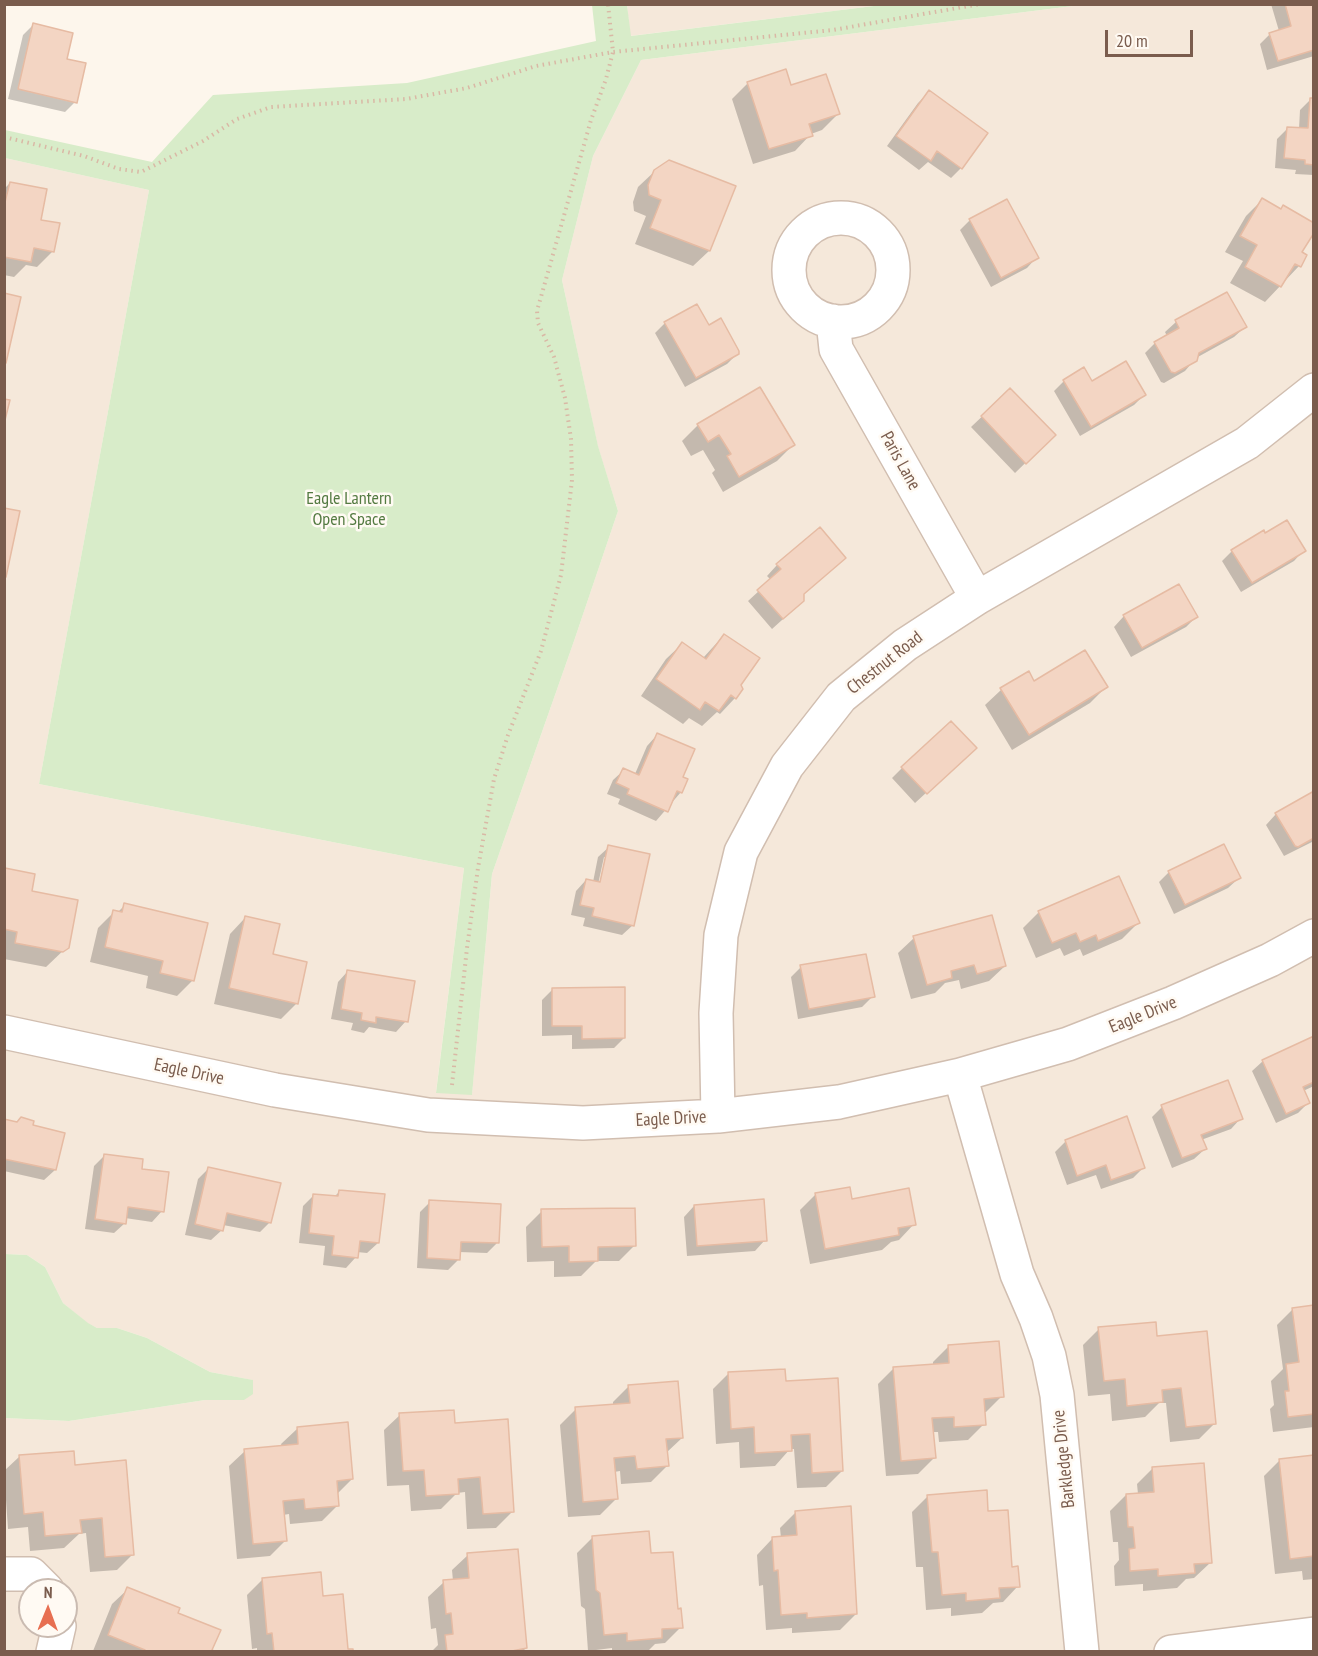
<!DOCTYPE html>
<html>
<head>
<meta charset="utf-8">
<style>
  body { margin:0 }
  #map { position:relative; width:1318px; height:1656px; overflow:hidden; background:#fdf6ec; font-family:"PT Sans Narrow",sans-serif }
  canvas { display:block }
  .frame { position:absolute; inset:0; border:6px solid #7a5c4d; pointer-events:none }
  .north { position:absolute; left:18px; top:1578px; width:60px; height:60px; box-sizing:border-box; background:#fffaf3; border:2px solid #cabbb1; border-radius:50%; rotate:1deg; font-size:16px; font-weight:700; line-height:24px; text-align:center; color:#7a5c4d }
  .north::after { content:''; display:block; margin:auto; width:21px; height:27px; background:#e76f51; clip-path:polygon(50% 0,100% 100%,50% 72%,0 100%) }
  .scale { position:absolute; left:1105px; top:30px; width:88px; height:27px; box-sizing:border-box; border:3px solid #7a5c4d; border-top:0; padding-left:8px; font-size:18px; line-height:21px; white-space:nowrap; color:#7a5c4d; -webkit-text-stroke:4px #fffaf3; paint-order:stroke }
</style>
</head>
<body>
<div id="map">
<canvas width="1318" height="1656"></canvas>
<div class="frame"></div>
<div class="north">N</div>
<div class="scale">20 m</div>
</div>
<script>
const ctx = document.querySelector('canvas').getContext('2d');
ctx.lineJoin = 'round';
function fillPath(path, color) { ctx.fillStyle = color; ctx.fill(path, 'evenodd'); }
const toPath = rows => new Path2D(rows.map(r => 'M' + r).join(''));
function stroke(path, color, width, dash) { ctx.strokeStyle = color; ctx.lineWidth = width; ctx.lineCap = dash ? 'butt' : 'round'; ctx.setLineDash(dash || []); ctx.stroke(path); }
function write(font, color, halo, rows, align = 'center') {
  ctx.font = font + ' "PT Sans Narrow",sans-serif'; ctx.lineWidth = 5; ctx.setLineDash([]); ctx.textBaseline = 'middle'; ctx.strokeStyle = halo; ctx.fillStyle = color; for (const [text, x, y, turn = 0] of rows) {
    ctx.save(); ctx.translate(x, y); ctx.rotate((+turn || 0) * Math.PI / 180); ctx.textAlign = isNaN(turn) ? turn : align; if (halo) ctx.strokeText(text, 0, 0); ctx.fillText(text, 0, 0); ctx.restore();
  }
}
fillPath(toPath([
  [627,4,882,5,630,36],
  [1081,5,1313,5,1313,1651,5,1652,5,1418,69,1421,205,1400,244,1400,252,1380,210,1372,147,1338,117,1328,97,1328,87,1323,63,1303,45,1267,27,1255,5,1254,5,158,149,190,39,784,464,868,436,1092,472,1094,492,874,574,641,618,511,598,447,562,280,593,156,641,60],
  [30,1590,66,1590,66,1626,30,1626]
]), '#f5e8da');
fillPath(toPath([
  [592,5,627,5,631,36,882,5,1081,5,641,60,593,156,562,280,598,446,618,511,574,641,492,874,472,1095,436,1093,464,868,39,784,149,190,5,158,5,130,152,162,213,95,407,83,596,41],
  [5,1254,27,1255,45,1267,63,1303,88,1323,97,1328,117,1328,147,1338,210,1372,253,1380,253,1394,244,1400,205,1400,69,1421,5,1418]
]), '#d8ecc9');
fillPath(toPath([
  [1271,4,1314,4,1314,56,1267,70,1260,44,1270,34,1279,31],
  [33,25,66,60,75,102,65,112,8,99,23,35],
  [748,83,838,114,822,130,811,134,795,151,753,164,732,99],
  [929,92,961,168,951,178,928,162,919,170,887,146,918,103],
  [1311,99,1314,99,1314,175,1295,174,1296,170,1275,168,1277,139,1287,129,1299,129,1300,110],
  [655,171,709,251,693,266,635,244,646,216,634,211,633,202,638,187],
  [10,183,39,221,53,251,37,267,26,265,14,277,4,275,4,189],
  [1262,200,1300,253,1299,266,1265,302,1230,283,1243,261,1225,252,1246,216],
  [970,220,1037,257,1027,268,991,287,960,230],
  [1226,294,1245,327,1234,337,1196,358,1185,371,1164,383,1161,382,1145,353,1155,343,1167,336,1165,332,1176,322],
  [665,323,708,327,737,354,727,364,685,387,655,333],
  [1064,381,1092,383,1144,395,1134,405,1080,436,1054,391],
  [1010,390,1054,435,1015,473,971,427],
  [698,425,793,445,777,461,723,492,712,473,715,470,703,450,691,456,682,441],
  [819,529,844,558,803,595,792,611,772,629,748,601,771,580,767,576,777,565],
  [1304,550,1294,561,1241,592,1222,561,1232,551],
  [1124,616,1196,617,1186,627,1131,657,1114,627],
  [724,635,740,685,735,698,720,714,717,712,702,726,689,718,683,724,641,696,666,659,682,644,703,658],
  [1028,673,1034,683,1106,687,1090,703,1012,750,985,705,1001,690],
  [657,735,681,778,681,792,656,821,618,804,620,799,607,794,613,780,624,770,635,774,647,746],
  [964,758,915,803,892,778,902,768],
  [1314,792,1314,841,1284,856,1266,825,1276,814],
  [609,847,633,925,622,935,583,926,585,918,571,915,576,891,586,880,593,882,598,857],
  [604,857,607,857,600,890,597,889],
  [6,870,30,892,67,947,46,967,4,959],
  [1169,872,1239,878,1228,888,1174,914,1159,882],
  [125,905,193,980,177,996,146,988,148,976,90,962,98,928,114,912,117,913],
  [1039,912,1138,923,1122,939,1083,956,1080,949,1064,956,1060,948,1036,958,1023,928],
  [245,918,271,955,297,1003,281,1019,214,1004,230,934],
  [914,938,1005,966,989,981,961,989,959,980,945,983,935,993,911,999,898,953],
  [801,967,873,996,862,1007,798,1019,791,977],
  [348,971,406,1021,396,1032,369,1027,364,1033,351,1030,353,1023,331,1019,338,982],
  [552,990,624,1038,614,1048,572,1049,572,1035,542,1036,542,1000],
  [1314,1038,1314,1086,1303,1091,1308,1103,1298,1113,1276,1123,1252,1071,1263,1061],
  [1162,1107,1241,1118,1231,1129,1201,1140,1205,1149,1194,1159,1172,1168,1152,1117],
  [4,1120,63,1134,55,1170,44,1180,4,1171],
  [1066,1141,1143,1168,1133,1178,1101,1189,1096,1175,1067,1185,1055,1152],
  [105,1155,162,1211,152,1222,125,1218,125,1223,114,1233,85,1229,94,1166],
  [209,1168,270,1222,260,1232,223,1225,222,1230,211,1240,185,1235,198,1179],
  [340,1191,378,1243,367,1253,357,1252,356,1257,346,1268,323,1265,325,1246,299,1243,303,1206,314,1195,334,1197],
  [816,1194,851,1200,914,1224,899,1240,891,1242,882,1250,810,1264,800,1210],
  [430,1202,497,1243,487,1253,459,1252,458,1260,448,1270,417,1268,420,1212],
  [694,1206,765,1240,755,1251,687,1256,684,1217],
  [542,1211,635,1245,619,1261,596,1261,581,1276,554,1277,554,1261,527,1262,526,1227],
  [1314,1307,1314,1427,1273,1432,1270,1409,1274,1405,1271,1381,1283,1369,1277,1325,1293,1309],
  [1099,1329,1156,1338,1214,1424,1199,1439,1170,1442,1166,1403,1159,1403,1145,1417,1112,1421,1110,1394,1088,1396,1083,1345],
  [949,1346,1002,1396,986,1412,983,1412,984,1424,968,1440,939,1442,938,1432,932,1432,934,1458,918,1474,886,1476,878,1384,894,1368,933,1365,933,1362],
  [729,1373,784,1382,842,1471,826,1487,797,1488,794,1449,790,1449,775,1466,740,1468,739,1442,716,1444,713,1389],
  [629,1386,682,1438,666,1453,667,1466,651,1482,621,1484,620,1471,614,1472,616,1499,600,1515,568,1517,560,1425,576,1409,613,1406,613,1402],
  [400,1415,453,1424,512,1512,496,1528,467,1529,465,1492,457,1493,441,1509,411,1511,409,1485,387,1486,384,1430],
  [297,1429,352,1479,337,1494,338,1505,322,1521,290,1524,289,1514,283,1515,286,1540,270,1556,237,1559,229,1466,245,1451,282,1447,281,1444],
  [19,1457,74,1467,133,1554,117,1570,90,1572,86,1533,79,1534,64,1548,30,1551,28,1527,8,1529,4,1471],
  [1314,1457,1314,1579,1303,1580,1302,1571,1275,1574,1264,1476,1280,1460],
  [1153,1468,1210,1563,1194,1578,1186,1579,1177,1588,1143,1591,1143,1584,1115,1586,1114,1566,1119,1560,1118,1542,1113,1542,1110,1511,1126,1495,1138,1494,1137,1484],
  [928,1496,987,1513,1018,1586,1003,1602,993,1603,982,1613,951,1616,951,1608,926,1610,923,1567,916,1567,912,1512],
  [796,1512,856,1614,840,1630,792,1633,792,1628,766,1630,763,1585,759,1586,757,1555,772,1539,781,1538,780,1528],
  [592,1538,649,1555,676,1610,681,1627,665,1643,655,1644,647,1652,612,1652,612,1648,588,1651,585,1609,581,1606,577,1553],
  [468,1555,526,1648,522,1652,431,1652,438,1645,436,1628,431,1629,428,1597,444,1582,453,1581,452,1570],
  [263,1579,322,1597,346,1651,352,1652,257,1652,257,1648,252,1649,247,1595],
  [128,1589,211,1652,93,1651,112,1604]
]), '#0003');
const building = toPath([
  [1285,4,1314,4,1314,50,1278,61,1269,33,1291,26,1285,4],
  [33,23,73,33,67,59,86,63,77,103,18,89,33,23],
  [786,69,791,85,826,74,840,114,809,124,813,136,769,149,747,82,786,69],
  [929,90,988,133,962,169,937,151,931,161,896,136,929,90],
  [1310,98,1314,98,1314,165,1305,164,1305,160,1284,158,1287,127,1308,128,1310,98],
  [669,160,736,186,710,251,650,228,661,200,649,195,648,185,654,170,669,160],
  [10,182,47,189,41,220,60,223,54,252,34,248,31,262,4,257,4,206,10,182],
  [1262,198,1281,209,1283,205,1314,223,1314,233,1302,252,1307,255,1301,267,1295,264,1281,287,1245,267,1257,245,1240,236,1262,198],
  [1007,199,1039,258,1001,278,969,219,1007,199],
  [1227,292,1247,327,1199,353,1197,361,1175,373,1171,372,1154,342,1179,328,1175,320,1227,292],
  [4,293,21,297,6,363,4,363,4,293],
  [697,304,709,325,721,318,739,351,739,354,696,378,664,322,697,304],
  [1126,361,1146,395,1091,427,1063,380,1084,367,1092,381,1126,361],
  [760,387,795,445,739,477,727,456,731,454,719,435,708,442,697,424,760,387],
  [1010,388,1056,435,1026,464,981,416,1010,388],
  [4,399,10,400,4,424,4,399],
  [4,508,20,511,6,577,4,576,4,508],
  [1287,520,1306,551,1252,583,1231,550,1264,530,1265,533,1287,520],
  [820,527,846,558,804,594,804,601,783,619,757,590,781,569,776,564,820,527],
  [1179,584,1198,617,1142,648,1123,615,1179,584],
  [724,634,760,658,741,685,743,689,736,699,731,695,719,711,705,702,700,710,656,679,682,642,706,659,724,634],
  [1085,650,1108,687,1029,735,1000,688,1029,671,1034,681,1085,650],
  [951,721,977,748,927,794,901,767,951,721],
  [657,733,695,749,683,777,688,779,682,793,677,791,668,812,627,794,629,789,616,783,623,768,639,775,657,733],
  [1314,791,1314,838,1298,847,1295,846,1275,813,1314,791],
  [1224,844,1241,878,1185,905,1168,871,1224,844],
  [608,845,650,854,634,926,592,916,594,908,580,905,586,879,600,882,608,845],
  [5,868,35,874,32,891,78,900,69,948,63,952,15,943,17,932,4,929,5,868],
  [1119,876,1140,923,1098,941,1096,935,1080,942,1076,933,1052,943,1038,911,1119,876],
  [124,903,208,923,194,981,160,973,163,961,105,947,113,910,122,912,124,903],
  [992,915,1006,966,977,974,974,965,951,971,952,978,927,985,913,936,992,915],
  [245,916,280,924,273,954,307,962,298,1004,229,988,245,916],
  [866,954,875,997,809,1009,800,965,866,954],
  [347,970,415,981,408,1022,376,1017,376,1023,361,1020,362,1013,341,1009,347,970],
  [625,987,625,1038,582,1039,582,1026,552,1026,552,988,625,987],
  [1314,1036,1314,1082,1303,1087,1310,1103,1286,1114,1262,1060,1314,1036],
  [1228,1080,1243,1119,1201,1135,1207,1149,1182,1158,1161,1105,1228,1080],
  [1127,1116,1145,1168,1111,1180,1106,1165,1077,1176,1065,1140,1127,1116],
  [21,1117,34,1121,33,1125,65,1133,56,1170,4,1159,4,1119,17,1122,21,1117],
  [104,1154,143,1159,142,1169,169,1172,164,1212,128,1207,126,1224,95,1219,104,1154],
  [208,1167,281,1183,271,1223,227,1213,223,1231,195,1224,208,1167],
  [850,1187,852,1199,909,1188,916,1225,898,1228,899,1235,825,1249,815,1193,850,1187],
  [339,1190,385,1194,379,1243,360,1241,358,1258,332,1255,334,1236,309,1233,313,1194,338,1196,339,1190],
  [764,1199,767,1241,697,1246,694,1205,764,1199],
  [429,1200,501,1204,499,1243,461,1242,460,1260,427,1258,429,1200],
  [635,1208,636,1246,598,1247,598,1261,569,1262,569,1246,542,1247,541,1209,635,1208],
  [1314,1305,1314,1414,1288,1417,1285,1391,1289,1391,1286,1364,1299,1362,1292,1308,1314,1305],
  [1156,1322,1157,1336,1207,1331,1216,1424,1186,1427,1181,1388,1162,1390,1163,1402,1127,1406,1125,1379,1104,1381,1098,1327,1156,1322],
  [999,1341,1004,1397,984,1399,986,1425,954,1427,954,1417,932,1418,936,1458,901,1461,893,1367,949,1363,948,1345,999,1341],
  [785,1369,786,1381,838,1378,843,1471,812,1473,810,1434,791,1435,792,1451,755,1453,754,1427,731,1429,728,1372,785,1369],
  [678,1381,683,1438,666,1439,669,1466,637,1469,635,1456,614,1458,618,1499,583,1502,575,1407,630,1403,628,1385,678,1381],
  [454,1410,455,1423,508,1419,514,1512,483,1514,480,1477,458,1479,459,1494,426,1496,424,1470,403,1471,399,1413,454,1410],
  [348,1422,353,1479,337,1481,339,1506,305,1509,304,1499,283,1501,287,1541,253,1544,244,1449,298,1444,297,1427,348,1422],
  [74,1451,75,1465,126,1460,134,1555,105,1557,102,1518,80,1520,82,1533,45,1536,43,1512,24,1514,19,1455,74,1451],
  [1314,1455,1314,1556,1290,1559,1279,1459,1314,1455],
  [1204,1463,1212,1563,1194,1564,1195,1573,1158,1576,1158,1569,1130,1571,1129,1549,1135,1548,1133,1527,1128,1527,1126,1494,1154,1492,1152,1467,1204,1463],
  [987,1490,988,1511,1008,1510,1012,1567,1018,1566,1020,1587,999,1588,1000,1598,966,1601,966,1593,942,1595,938,1552,932,1552,927,1495,987,1490],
  [851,1506,857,1614,807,1618,807,1613,781,1615,778,1570,774,1571,772,1537,797,1535,795,1511,851,1506],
  [649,1531,651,1553,673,1552,678,1609,681,1608,683,1628,662,1629,662,1638,627,1641,627,1633,604,1635,600,1593,596,1590,592,1536,649,1531],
  [518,1549,527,1648,507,1652,447,1652,445,1635,453,1634,451,1613,446,1614,443,1580,469,1578,467,1553,518,1549],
  [321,1572,323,1596,343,1594,348,1649,353,1649,353,1652,274,1652,272,1633,267,1634,262,1578,321,1572],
  [127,1587,180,1608,178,1613,221,1630,212,1650,216,1652,144,1652,145,1650,108,1635,127,1587]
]);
fillPath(building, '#f3d5c3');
stroke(building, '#e6bba3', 1.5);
const minor = toPath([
  '789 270a52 52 0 1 1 104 0a52 52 0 1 1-104 0Z',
  [833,321,836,349,977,598],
  [4,1032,275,1090,428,1115,583,1123,718,1116,839,1102,960,1075,1068,1044,1173,1003,1270,960,1314,936],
  [960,1075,1017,1274,1036,1318,1049,1356,1057,1395,1082,1652],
  [718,1116,716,1013,721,935,741,852,787,766,841,697,905,645,977,598,1247,443,1314,390],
  [4,1574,31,1574,47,1590],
  [53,1652,59,1626],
  [1171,1652,1314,1634]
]);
stroke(minor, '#d1beb0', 36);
stroke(toPath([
  [4,137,84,156,119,169,141,172,203,141,237,119,271,107,406,99,467,88,536,66,613,52,833,30,980,4],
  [452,1085,467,948,478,868,494,779,508,735,541,651,561,575,572,480,571,439,565,398,554,357,538,323,537,311,591,120,606,79,613,52,608,4]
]), '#d9b8a5', 4, [1.5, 4.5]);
stroke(minor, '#fff', 33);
write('18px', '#7a5c4d', '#fffaf3', [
  ["Paris Lane",900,461,61],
  ["Chestnut Road",885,663,-38],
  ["Eagle Drive",1143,1015,-22],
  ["Eagle Drive",189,1072,12],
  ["Eagle Drive",671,1119,-3],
  ["Barkledge Drive",1064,1459,-96]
]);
write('18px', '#537a41', '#fffaf3', [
  ["Eagle Lantern",349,499],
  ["Open Space",349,520]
]);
</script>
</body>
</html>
